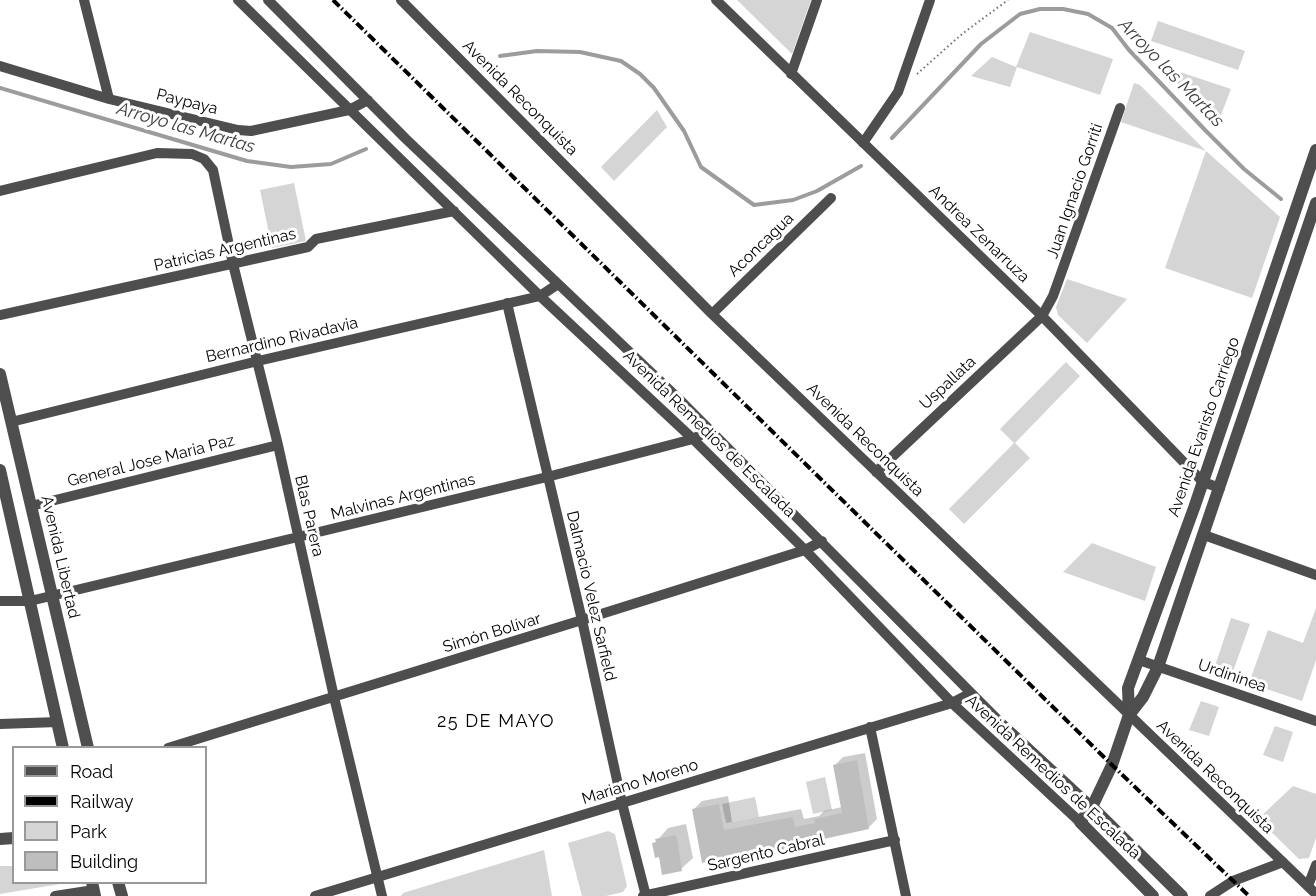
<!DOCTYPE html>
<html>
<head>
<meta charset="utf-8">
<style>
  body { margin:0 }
  #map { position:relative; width:1316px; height:896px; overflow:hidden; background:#fff; font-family:Raleway,sans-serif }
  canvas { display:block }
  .legend { position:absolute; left:12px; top:746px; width:195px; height:138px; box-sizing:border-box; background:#fff; border:2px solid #999; margin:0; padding:8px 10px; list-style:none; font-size:18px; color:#000 }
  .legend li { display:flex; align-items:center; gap:12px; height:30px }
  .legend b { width:30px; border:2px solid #999 }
</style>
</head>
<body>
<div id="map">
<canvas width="1316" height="896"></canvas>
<ul class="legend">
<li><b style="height:8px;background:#4e4e4e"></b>Road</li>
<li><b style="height:8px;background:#000"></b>Railway</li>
<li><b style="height:16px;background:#d5d5d5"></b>Park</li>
<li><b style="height:16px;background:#bebebe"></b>Building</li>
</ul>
</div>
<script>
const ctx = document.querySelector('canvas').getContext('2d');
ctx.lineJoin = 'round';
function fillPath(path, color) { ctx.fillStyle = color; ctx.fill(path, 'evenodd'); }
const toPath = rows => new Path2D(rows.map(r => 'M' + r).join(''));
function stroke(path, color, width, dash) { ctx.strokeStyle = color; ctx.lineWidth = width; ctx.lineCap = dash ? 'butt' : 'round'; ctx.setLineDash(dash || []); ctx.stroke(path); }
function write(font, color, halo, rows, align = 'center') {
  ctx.font = font + ' Raleway,sans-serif'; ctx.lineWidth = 6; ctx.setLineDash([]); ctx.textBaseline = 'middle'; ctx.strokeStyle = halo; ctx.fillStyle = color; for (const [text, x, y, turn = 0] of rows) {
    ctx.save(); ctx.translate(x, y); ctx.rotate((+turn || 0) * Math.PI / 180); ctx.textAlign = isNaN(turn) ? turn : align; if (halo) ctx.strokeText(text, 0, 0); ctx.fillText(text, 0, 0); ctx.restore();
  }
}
fillPath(toPath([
  [737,0,811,0,792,54],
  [1158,21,1245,51,1238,70,1151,41],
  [1030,32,1113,59,1100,95,1017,67,1010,87,971,76,992,57,1016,67],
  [1156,64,1231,89,1216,128,1194,99],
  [1134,83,1140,85,1206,151,1280,217,1252,298,1165,268,1206,151,1121,122],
  [657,110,667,127,614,181,601,167],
  [294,183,306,241,272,248,260,190],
  [1067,279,1127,299,1087,343,1058,315,1056,307],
  [1066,362,1080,376,1015,443,1030,458,964,524,949,509,1014,443,1000,429],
  [1092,543,1156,567,1145,601,1063,572],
  [1316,608,1316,660,1302,701,1249,683,1268,630,1303,643],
  [1231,618,1250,624,1231,677,1213,672],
  [1201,701,1219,707,1209,736,1189,730],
  [1275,726,1293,732,1283,762,1263,755],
  [825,777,832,810,813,814,806,782],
  [1293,786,1316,794,1316,838,1309,858,1299,859,1258,819],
  [755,797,759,817,726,823,722,804],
  [608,831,615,834,627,886,623,892,606,896,582,896,568,843],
  [544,850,552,896,401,896,403,893],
  [0,866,13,866,14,882,66,883,0,894]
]), '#d5d5d5');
fillPath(toPath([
  [865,753,877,819,868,828,804,838,798,845,759,848,703,861,693,810,702,801,728,796,732,822,801,809,804,819,819,816,824,811,842,807,835,765,843,757],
  [686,824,693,858,681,869,660,855,654,844,668,828]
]), '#0003');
stroke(toPath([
  [500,56,537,51,580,52,621,61,640,74,654,88,684,131,701,167,754,205,793,200,817,191,861,166],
  [0,88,247,161,291,167,331,164,366,149],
  [892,138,981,44,1020,14,1040,9,1063,9,1088,14,1112,28,1129,50,1205,130,1244,169,1281,199]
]), '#9c9c9c', 4);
fillPath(toPath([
  [857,760,869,829,819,840,818,837,798,841,799,846,759,855,758,850,702,863,692,809,719,804,724,830,793,817,795,827,815,823,814,819,842,813,833,765],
  [675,835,677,838,682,871,662,875,659,857,655,858,652,843,656,842,655,839]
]), '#bebebe');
stroke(toPath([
  [917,74,962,34,1008,0]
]), '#707070', 2, [1.5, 3]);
stroke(toPath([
  [84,0,109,99],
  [238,0,540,296,693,439,805,550,952,703,1080,822],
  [268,0,406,139,678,398,999,721,1092,807],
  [401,0,712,314,1316,894],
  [716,0,1042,316,1203,482,1220,488],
  [0,66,109,99,238,130,251,131,349,110,368,100],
  [791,74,817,0],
  [863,143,898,92,930,0],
  [0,191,157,153,192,154,204,159,213,170,233,264,278,445,334,697,382,896],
  [507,303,582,620,622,803,646,896],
  [712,314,831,198],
  [0,315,308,247,316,239,454,211],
  [11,422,258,361,540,296,558,284],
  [876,472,1042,316,1053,296,1120,108],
  [31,506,278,445],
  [1204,535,1316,575],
  [0,601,30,601,298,537,547,477,693,439,710,430],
  [1139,660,1316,721],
  [0,724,58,722],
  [870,727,906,896],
  [168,748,582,620,805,550,822,541],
  [1308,886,1316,865],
  [55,896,94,890],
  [315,896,952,703,971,693],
  [643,896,895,840],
  [1210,896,1233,881,1283,862]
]), '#4e4e4e', 10);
stroke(toPath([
  [0,374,88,748],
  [0,470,63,748],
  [1129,715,1128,688,1194,508,1316,150],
  [1092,807,1182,896],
  [0,839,14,838],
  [92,882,95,896],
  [118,882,122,896],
  [1153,896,1080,822,1092,807,1112,765,1129,715,1143,697,1158,667,1316,203]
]), '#4e4e4e', 12);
stroke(toPath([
  [333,0,1112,765,1249,896]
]), '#000', 4, [9, 3, 1.5, 3]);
write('16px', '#000', '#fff', [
  ["Avenida Reconquista",520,98,45],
  ["Paypaya",187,102,14],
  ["Juan Ignacio Gorriti",1075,191,-71],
  ["Andrea Zenarruza",979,234,44],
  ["Aconcagua",761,245,-44],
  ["Patricias Argentinas",225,250,-13],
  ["Bernardino Rivadavia",282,340,-13],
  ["Uspallata",948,383,-43],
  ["Avenida Evaristo Carriego",1204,427,-71],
  ["Avenida Remedios de Escalada",709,434,44],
  ["Avenida Reconquista",865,440,44],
  ["General Jose Maria Paz",151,461,-14],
  ["Malvinas Argentinas",403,497,-14],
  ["Blas Parera",309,516,77],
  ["Avenida Libertad",60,557,77],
  ["Dalmacio Velez Sarfield",591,596,77],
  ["Simón Bolívar",492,633,-17],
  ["Urdininea",1232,676,19],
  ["Avenida Remedios de Escalada",1053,777,43],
  ["Avenida Reconquista",1215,777,44],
  ["Mariano Moreno",640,782,-17],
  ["Sargento Cabral",766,853,-13]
]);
write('italic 18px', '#3d3d3d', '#fff', [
  ["Arroyo las Martas",1171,73,46],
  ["Arroyo las Martas",186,128,16]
]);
ctx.letterSpacing = '1.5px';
write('18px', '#000', '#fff', [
  ["25 DE MAYO",496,722]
]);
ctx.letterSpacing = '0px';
</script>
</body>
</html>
